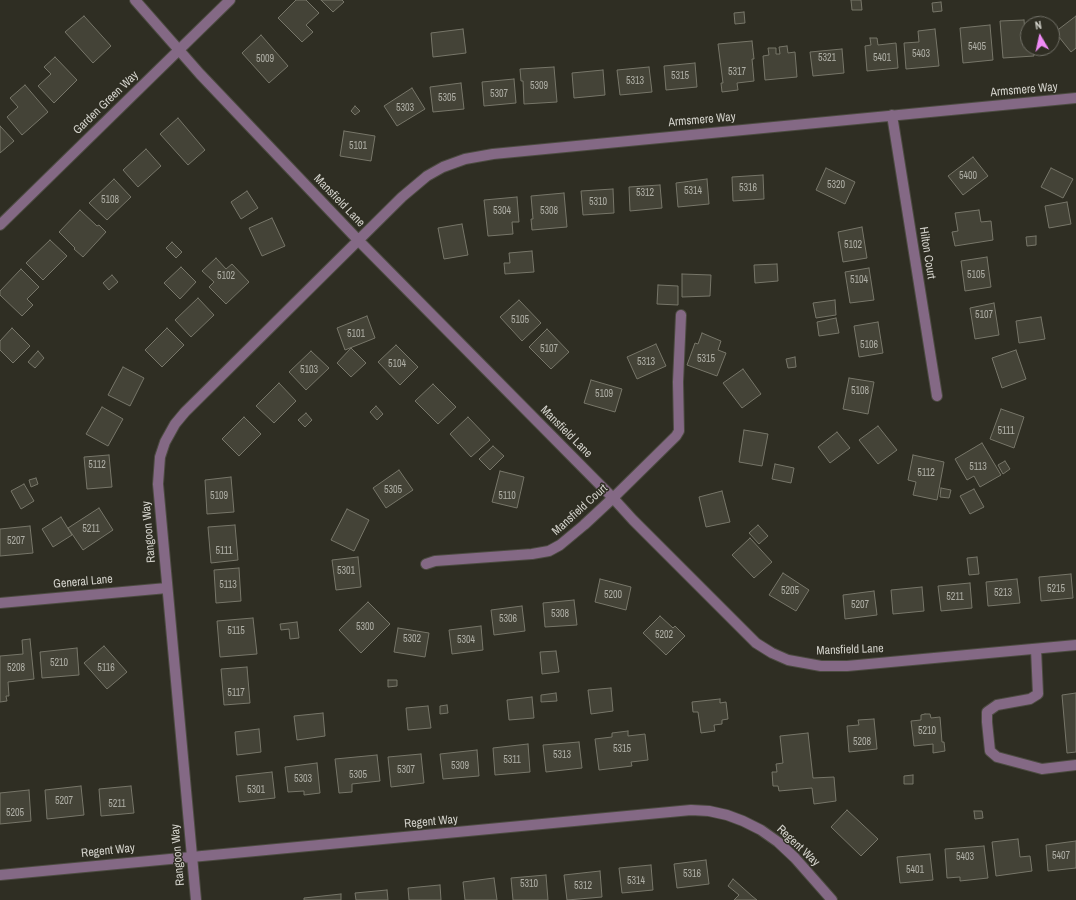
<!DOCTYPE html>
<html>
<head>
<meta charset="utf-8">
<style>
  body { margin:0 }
  #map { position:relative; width:1076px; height:900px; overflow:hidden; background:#2f2e23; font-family:"Archivo Narrow",sans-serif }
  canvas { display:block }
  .north { position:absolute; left:1020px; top:16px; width:40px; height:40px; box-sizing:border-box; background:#2f2e23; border:1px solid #706f66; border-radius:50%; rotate:351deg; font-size:11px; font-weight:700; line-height:16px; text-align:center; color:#d2d1ca }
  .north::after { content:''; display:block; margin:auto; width:14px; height:18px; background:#f08bf6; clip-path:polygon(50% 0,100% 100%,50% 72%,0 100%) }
</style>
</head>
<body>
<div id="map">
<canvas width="1076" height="900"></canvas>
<div class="north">N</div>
</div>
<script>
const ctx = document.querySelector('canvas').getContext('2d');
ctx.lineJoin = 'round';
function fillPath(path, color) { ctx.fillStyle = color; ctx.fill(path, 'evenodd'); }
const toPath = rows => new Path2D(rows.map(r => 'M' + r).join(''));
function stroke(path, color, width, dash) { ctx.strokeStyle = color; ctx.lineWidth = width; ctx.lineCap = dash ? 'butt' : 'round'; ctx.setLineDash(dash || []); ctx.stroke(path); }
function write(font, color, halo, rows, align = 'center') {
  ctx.font = font + ' "Archivo Narrow",sans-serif'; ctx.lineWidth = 3; ctx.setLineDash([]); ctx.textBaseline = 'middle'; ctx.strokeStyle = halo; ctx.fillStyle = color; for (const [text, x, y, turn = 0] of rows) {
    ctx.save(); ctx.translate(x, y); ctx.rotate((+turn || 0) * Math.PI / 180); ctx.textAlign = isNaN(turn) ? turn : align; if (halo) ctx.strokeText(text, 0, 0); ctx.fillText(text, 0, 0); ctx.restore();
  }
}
const building = toPath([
  [296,0,306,0,319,13,306,25,313,32,302,42,278,18,296,0],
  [321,0,342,0,344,2,333,12,321,0],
  [851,0,861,0,862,10,852,10,851,0],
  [941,2,942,11,933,12,932,3,941,2],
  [744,12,745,23,735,24,734,13,744,12],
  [84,16,111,46,93,63,65,32,84,16],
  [1076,16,1076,48,1071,52,1055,32,1076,16],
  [1024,20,1025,32,1028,31,1028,48,1033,48,1034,56,1003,58,1000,21,1024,20],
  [990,25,993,60,963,63,960,28,990,25],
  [463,29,466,53,433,57,431,33,463,29],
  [935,29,939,66,906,69,904,43,919,42,918,31,935,29],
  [261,35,288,66,269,83,242,53,261,35],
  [870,38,877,38,878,45,896,43,898,68,867,71,865,46,871,45,870,38],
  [752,41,754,59,752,59,754,81,737,83,738,90,722,92,721,83,723,83,718,44,752,41],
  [787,46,788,53,795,52,797,77,765,80,763,56,769,55,768,48,776,48,776,54,780,54,779,47,787,46],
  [842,49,844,73,813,76,810,52,842,49],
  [55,57,77,80,54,103,38,86,51,74,44,67,55,57],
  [695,63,697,87,666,90,664,66,695,63],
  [554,67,557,102,524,104,523,81,521,81,520,69,554,67],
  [649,67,652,92,620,95,617,70,649,67],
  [603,70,605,95,574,98,572,73,603,70],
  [514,79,516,103,484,106,482,82,514,79],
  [461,83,464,109,433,112,430,87,461,83],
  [25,85,48,112,22,135,7,117,18,107,10,98,25,85],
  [412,88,425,109,397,126,384,106,412,88],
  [355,106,360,111,355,115,351,111,355,106],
  [178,118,205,150,188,165,160,134,178,118],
  [0,126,14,141,0,153,0,126],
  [344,131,375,136,371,161,340,156,344,131],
  [146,149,161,166,138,187,123,170,146,149],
  [973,157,988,176,963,195,948,176,973,157],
  [826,168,855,182,845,204,816,190,826,168],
  [1051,168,1073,179,1063,198,1041,187,1051,168],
  [763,175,764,199,733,201,732,177,763,175],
  [114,179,131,197,107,220,89,203,114,179],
  [707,179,709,204,678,207,676,183,707,179],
  [660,185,662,208,630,211,629,187,660,185],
  [613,189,614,213,583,215,581,191,613,189],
  [247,191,258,208,241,219,231,202,247,191],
  [564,193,567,227,532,230,531,219,533,219,531,196,564,193],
  [517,197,519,222,512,222,513,234,488,236,484,200,517,197],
  [1067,202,1071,224,1049,228,1045,206,1067,202],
  [80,210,97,226,99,225,106,232,83,257,74,249,75,248,59,232,80,210],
  [979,210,981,222,991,221,993,240,955,246,952,232,958,231,955,213,979,210],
  [272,218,285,246,262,256,249,228,272,218],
  [462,224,468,255,444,259,438,228,462,224],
  [862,227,867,258,843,262,838,232,862,227],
  [1036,236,1036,245,1027,246,1026,237,1036,236],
  [50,240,67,256,43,280,26,263,50,240],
  [172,242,182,252,176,258,166,248,172,242],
  [532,251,534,272,505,274,504,263,510,263,509,253,532,251],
  [987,257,991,287,965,291,961,261,987,257],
  [216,258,226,269,232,264,249,282,226,304,209,287,214,282,202,271,216,258],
  [777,264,778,281,755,283,754,265,777,264],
  [181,267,196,282,180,299,164,283,181,267],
  [869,268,874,300,850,303,845,272,869,268],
  [21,269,39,287,27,299,33,305,22,316,0,295,0,291,21,269],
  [682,274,711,275,710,296,682,297,682,274],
  [112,275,118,282,109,290,103,283,112,275],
  [658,285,678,286,678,305,657,304,658,285],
  [198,298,214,315,191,337,175,320,198,298],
  [519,300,541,323,522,341,500,317,519,300],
  [835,300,836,315,816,318,813,303,835,300],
  [994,303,999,335,975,339,970,308,994,303],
  [367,316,375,338,345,350,337,328,367,316],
  [1041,317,1045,339,1019,343,1016,321,1041,317],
  [836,318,839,333,819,336,817,322,836,318],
  [878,322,883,353,859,357,854,326,878,322],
  [12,328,30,346,13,363,0,350,0,341,12,328],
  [167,328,184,345,162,367,145,350,167,328],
  [547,329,569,352,551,369,529,347,547,329],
  [702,333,721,341,718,350,726,353,717,376,687,365,695,343,698,344,702,333],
  [656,344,666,366,637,379,627,357,656,344],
  [396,345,418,367,400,385,378,362,396,345],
  [351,348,366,363,351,377,337,363,351,348],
  [1016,350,1026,379,1002,388,992,358,1016,350],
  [38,351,44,358,35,368,28,362,38,351],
  [311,351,329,368,306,390,289,372,311,351],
  [795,357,796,367,788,368,786,359,795,357],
  [123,367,144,378,130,406,108,395,123,367],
  [743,369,761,394,742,408,723,383,743,369],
  [849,378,874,382,868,414,843,409,849,378],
  [591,380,622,389,615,412,584,403,591,380],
  [279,383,296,401,274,423,256,406,279,383],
  [433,384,456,407,438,424,415,401,433,384],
  [376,406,383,414,377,420,370,412,376,406],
  [102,407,123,419,108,446,86,434,102,407],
  [1001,409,1024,417,1014,448,990,439,1001,409],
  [306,413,312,420,305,427,298,420,306,413],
  [244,417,261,434,239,456,222,439,244,417],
  [468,417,490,440,471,457,450,434,468,417],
  [878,426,897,450,878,464,859,440,878,426],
  [744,430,768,434,762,466,739,462,744,430],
  [837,432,850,448,830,463,818,447,837,432],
  [982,443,1001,475,980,487,974,476,967,480,955,459,982,443],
  [493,446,504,456,490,470,479,459,493,446],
  [109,455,112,487,87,489,84,457,109,455],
  [913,455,944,462,937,500,913,495,916,482,908,480,913,455],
  [1005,461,1010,469,1003,474,998,465,1005,461],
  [775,464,794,468,791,483,772,479,775,464],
  [399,470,413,490,386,508,373,488,399,470],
  [500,471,524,477,517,508,492,502,500,471],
  [231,477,234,512,207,514,205,480,231,477],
  [36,478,38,484,31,487,29,480,36,478],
  [24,484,34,501,21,509,11,491,24,484],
  [941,488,951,490,949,498,940,497,941,488],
  [974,489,984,507,970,514,960,496,974,489],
  [722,491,730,522,706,527,699,497,722,491],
  [99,508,113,530,83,550,68,528,99,508],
  [347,509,369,520,354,551,331,540,347,509],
  [61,517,72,535,53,547,42,529,61,517],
  [235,525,238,560,211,563,208,527,235,525],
  [758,525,768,536,759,544,749,533,758,525],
  [30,526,33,553,0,556,0,529,30,526],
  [750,538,772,562,754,578,732,555,750,538],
  [358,557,361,587,336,590,332,560,358,557],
  [977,557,979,574,969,575,967,558,977,557],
  [239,568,241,601,216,603,214,570,239,568],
  [783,573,809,590,796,611,769,595,783,573],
  [1071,574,1073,598,1041,601,1039,577,1071,574],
  [600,579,631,587,626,610,595,602,600,579],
  [1017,579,1020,603,988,606,986,582,1017,579],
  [970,583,972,608,941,611,938,586,970,583],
  [922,587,924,611,893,614,891,590,922,587],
  [874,591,877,615,845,619,843,595,874,591],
  [574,600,577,625,545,627,543,603,574,600],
  [368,602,390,624,361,653,339,630,368,602],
  [522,606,525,631,494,635,491,610,522,606],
  [660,616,673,628,675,626,685,636,666,655,643,633,660,616],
  [253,618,257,654,220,657,217,621,253,618],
  [297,622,299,638,290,639,289,629,281,630,280,624,297,622],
  [481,626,483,650,452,654,449,630,481,626],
  [398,628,429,633,425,657,394,652,398,628],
  [30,639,34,679,8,682,9,696,6,696,7,701,0,702,0,656,23,654,22,640,30,639],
  [104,646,127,672,107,689,84,663,104,646],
  [77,648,79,675,42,678,40,652,77,648],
  [556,651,559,672,542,674,540,652,556,651],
  [247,667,250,703,224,705,221,669,247,667],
  [388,680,397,680,397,686,388,687,388,680],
  [611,688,613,711,591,714,588,690,611,688],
  [556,693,557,701,541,702,541,695,556,693],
  [1076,693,1076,752,1067,753,1062,695,1076,693],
  [532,697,534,718,509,720,507,700,532,697],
  [720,699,720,703,726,702,728,719,722,720,722,724,714,725,715,731,701,733,698,712,693,712,692,702,720,699],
  [447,705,448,713,440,714,440,706,447,705],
  [428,706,431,728,408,730,406,708,428,706],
  [323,713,325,736,297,740,294,716,323,713],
  [925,714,930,714,931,718,940,717,942,742,944,742,945,751,933,753,933,744,914,746,911,721,921,720,921,715,925,714],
  [874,719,877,749,849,752,847,726,859,725,858,720,874,719],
  [259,729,261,752,237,755,235,732,259,729],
  [628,731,628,736,645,734,648,760,631,762,632,766,599,770,595,739,612,737,612,733,628,731],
  [808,733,813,778,834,777,836,801,814,804,812,788,779,791,778,786,773,786,772,772,777,772,776,764,783,763,780,736,808,733],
  [579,742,582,768,546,772,543,745,579,742],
  [528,744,530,772,495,775,493,748,528,744],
  [477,750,479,776,443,779,440,754,477,750],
  [421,754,424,783,391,787,388,757,421,754],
  [377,755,380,781,352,784,352,792,339,793,335,759,377,755],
  [317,763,320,793,304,795,304,791,288,792,285,767,317,763],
  [272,772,275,798,239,802,236,776,272,772],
  [913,775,913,784,904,784,904,776,913,775],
  [81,786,84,815,47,819,45,790,81,786],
  [131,786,134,813,101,816,99,789,131,786],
  [29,790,31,821,0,824,0,793,29,790],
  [847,810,878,839,861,856,831,827,847,810],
  [974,811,982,811,983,818,975,819,974,811],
  [1018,839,1020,857,1030,856,1032,871,996,876,992,842,1018,839],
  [1076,841,1076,868,1048,871,1046,845,1076,841],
  [984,846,988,878,960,881,960,877,947,878,945,849,984,846],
  [930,854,933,880,900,883,897,857,930,854],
  [706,860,709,884,677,888,674,864,706,860],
  [651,865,653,890,622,893,619,868,651,865],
  [600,871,602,897,567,900,564,875,600,871],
  [546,875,548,900,513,900,511,878,546,875],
  [494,878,497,900,465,900,463,882,494,878],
  [733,879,752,896,757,900,734,900,739,895,728,886,733,879],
  [440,885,441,900,409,900,408,888,440,885],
  [387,890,388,900,356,900,355,893,387,890],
  [341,894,341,900,304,900,304,898,341,894]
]);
fillPath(building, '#444337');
stroke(building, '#777669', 1);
const minor = toPath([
  [135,0,200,74,358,240,613,498,633,520,756,643,772,653,788,660,821,666,847,666,1076,645],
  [892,115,937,396],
  [0,225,230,0],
  [426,564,435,561,532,554,549,551,560,545,584,525,613,498,676,436,679,431,678,382,681,315],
  [0,603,167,588],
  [1036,649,1038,694,1030,699,997,705,987,712,987,722,990,751,997,757,1042,769,1076,765],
  [0,875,691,810,709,811,727,815,743,821,761,830,778,842,795,858,832,900],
  [196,900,158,484,160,457,165,442,175,424,185,412,402,197,427,176,443,167,465,159,493,154,1076,98]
]);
stroke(minor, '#4c4b41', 12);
stroke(minor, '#846985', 10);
write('10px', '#aeaea5', null, [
  ["5405",977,47],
  ["5403",921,54],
  ["5321",827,58],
  ["5401",882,58],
  ["5009",265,59],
  ["5317",737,72],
  ["5315",680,76],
  ["5313",635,81],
  ["5309",539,86],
  ["5307",499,94],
  ["5305",447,98],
  ["5303",405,108],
  ["5101",358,146],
  ["5400",968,176],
  ["5320",836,185],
  ["5316",748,188],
  ["5314",693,191],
  ["5312",645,193],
  ["5108",110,200],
  ["5310",598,202],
  ["5304",502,211],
  ["5308",549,211],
  ["5102",853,245],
  ["5105",976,275],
  ["5102",226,276],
  ["5104",859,280],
  ["5107",984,315],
  ["5105",520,320],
  ["5101",356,334],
  ["5106",869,345],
  ["5107",549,349],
  ["5315",706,359],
  ["5313",646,362],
  ["5104",397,364],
  ["5103",309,370],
  ["5108",860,391],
  ["5109",604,394],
  ["5111",1006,431],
  ["5112",97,465],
  ["5113",978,467],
  ["5112",926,473],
  ["5305",393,490],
  ["5109",219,496],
  ["5110",507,496],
  ["5211",91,529],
  ["5207",16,541],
  ["5111",224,551],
  ["5301",346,571],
  ["5113",228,585],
  ["5215",1056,589],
  ["5205",790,591],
  ["5213",1003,593],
  ["5200",613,595],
  ["5211",955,597],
  ["5207",860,605],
  ["5308",560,614],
  ["5306",508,619],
  ["5300",365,627],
  ["5115",236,631],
  ["5202",664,635],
  ["5302",412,639],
  ["5304",466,640],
  ["5210",59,663],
  ["5208",16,668],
  ["5116",106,668],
  ["5117",236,693],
  ["5210",927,731],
  ["5208",862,742],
  ["5315",622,749],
  ["5313",562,755],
  ["5311",512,760],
  ["5309",460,766],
  ["5307",406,770],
  ["5305",358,775],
  ["5303",303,779],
  ["5301",256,790],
  ["5207",64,801],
  ["5211",117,804],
  ["5205",15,813],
  ["5407",1061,856],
  ["5403",965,857],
  ["5401",915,870],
  ["5316",692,874],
  ["5314",636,881],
  ["5310",529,884],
  ["5312",583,886]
]);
write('12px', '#d2d1ca', '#2f2e23', [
  ["Armsmere Way",1024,90,-5],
  ["Garden Green Way",106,103,-44],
  ["Armsmere Way",702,120,-5],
  ["Mansfield Lane",339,201,46],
  ["Hilton Court",927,253,81],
  ["Mansfield Lane",566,432,45],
  ["Mansfield Court",580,510,-42],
  ["Rangoon Way",149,532,-95],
  ["General Lane",83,582,-5],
  ["Mansfield Lane",850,650,-2],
  ["Regent Way",431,822,-5],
  ["Regent Way",798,846,43],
  ["Regent Way",108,851,-6],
  ["Rangoon Way",178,855,-95]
]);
</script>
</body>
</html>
